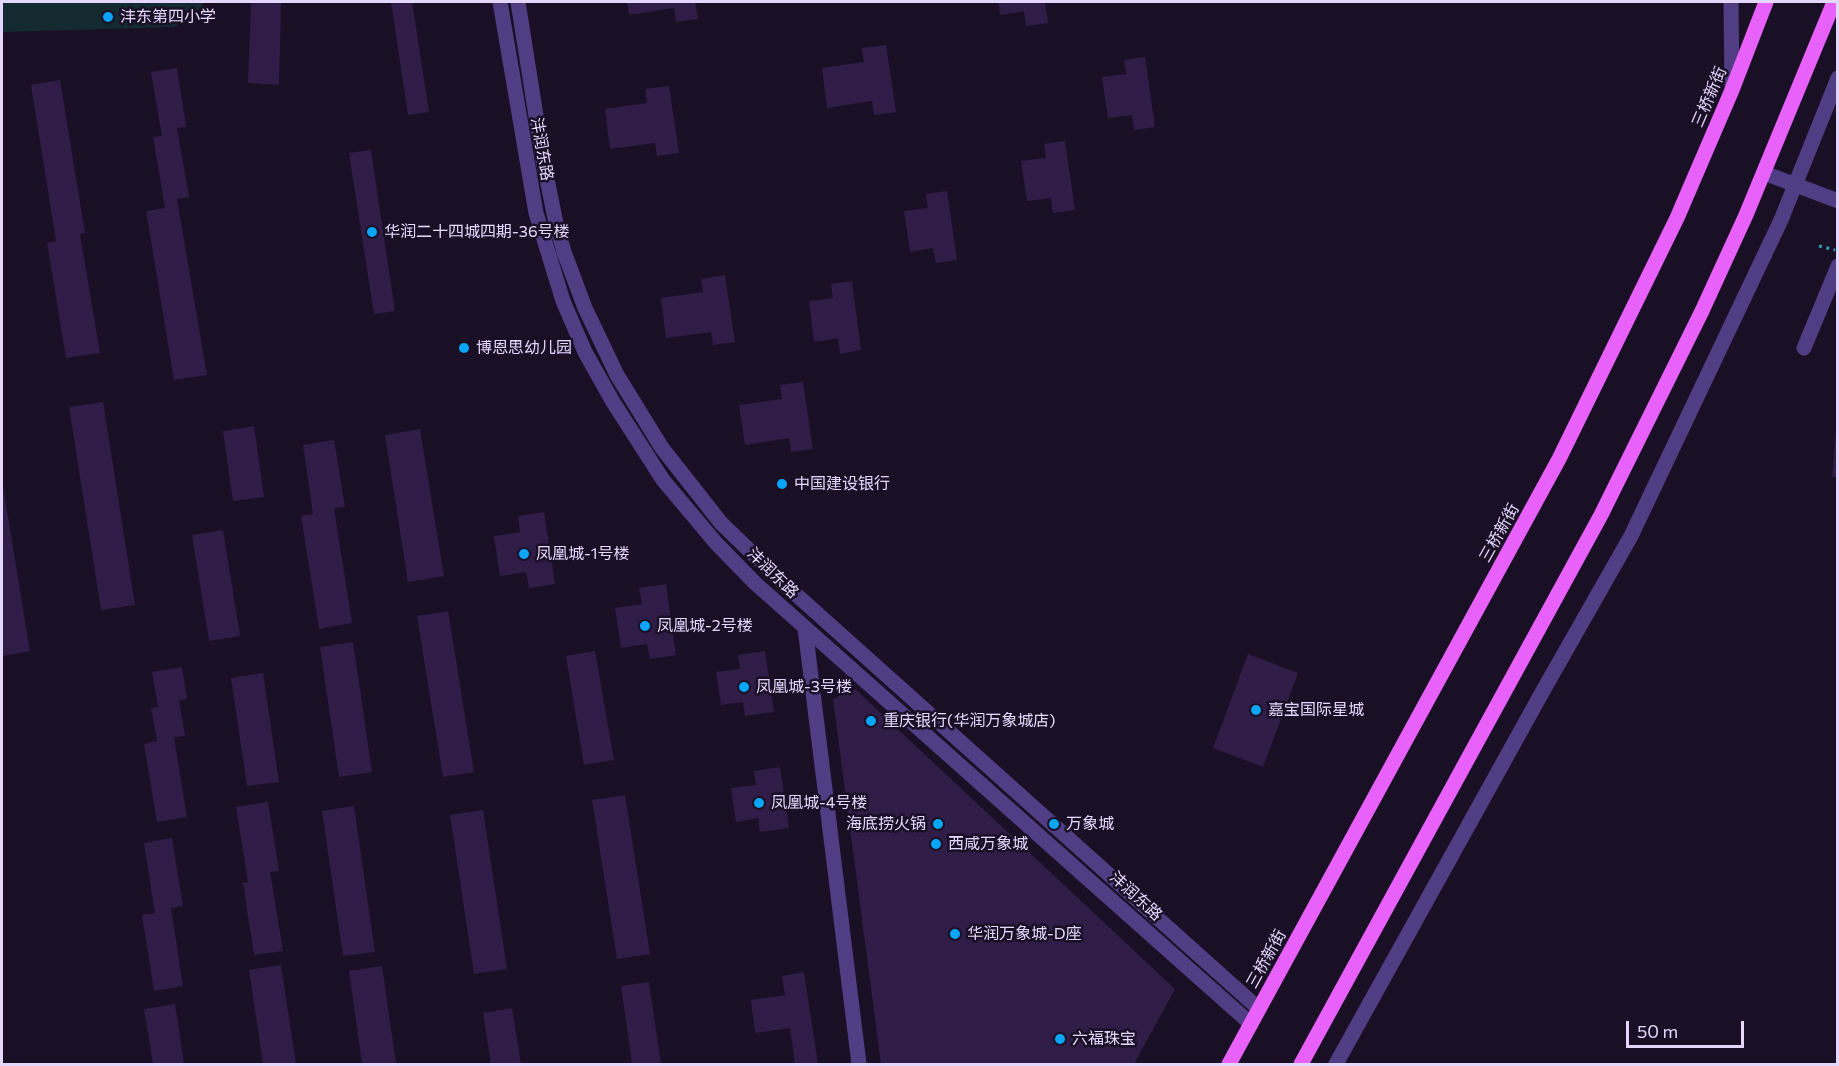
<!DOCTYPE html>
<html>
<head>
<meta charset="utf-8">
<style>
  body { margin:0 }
  #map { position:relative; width:1839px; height:1066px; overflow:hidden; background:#191026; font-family:Commissioner,sans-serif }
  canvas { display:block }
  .frame { position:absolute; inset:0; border:3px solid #e5d6fe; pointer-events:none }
  .scale { position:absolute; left:1626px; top:1021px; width:118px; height:27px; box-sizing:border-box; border:3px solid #e5d6fe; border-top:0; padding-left:8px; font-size:18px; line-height:21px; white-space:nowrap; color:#e5d6fe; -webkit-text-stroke:4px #191026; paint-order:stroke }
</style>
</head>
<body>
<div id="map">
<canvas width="1839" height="1066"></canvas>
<div class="frame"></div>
<div class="scale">50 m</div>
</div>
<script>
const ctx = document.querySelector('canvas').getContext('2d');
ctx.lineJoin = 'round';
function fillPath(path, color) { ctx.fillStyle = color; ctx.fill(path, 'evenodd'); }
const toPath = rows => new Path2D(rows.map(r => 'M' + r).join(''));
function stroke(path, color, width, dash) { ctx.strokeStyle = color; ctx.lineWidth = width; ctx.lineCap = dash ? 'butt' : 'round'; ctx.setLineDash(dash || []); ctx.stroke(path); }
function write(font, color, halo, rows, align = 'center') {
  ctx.font = font + ' Commissioner,"Noto Sans SC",sans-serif'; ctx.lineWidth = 5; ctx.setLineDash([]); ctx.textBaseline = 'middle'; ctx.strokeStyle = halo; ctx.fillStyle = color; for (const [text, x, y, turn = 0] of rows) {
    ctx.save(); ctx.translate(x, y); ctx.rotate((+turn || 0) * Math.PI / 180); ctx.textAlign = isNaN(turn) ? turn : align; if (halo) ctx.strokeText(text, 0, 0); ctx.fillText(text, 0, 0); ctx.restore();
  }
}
fillPath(toPath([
  [2,2,204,2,201,8,174,27,2,32]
]), '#132a30');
fillPath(toPath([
  [251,2,281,2,279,85,248,83],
  [391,2,412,2,429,112,408,115],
  [627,2,695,2,698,19,676,22,674,8,629,15],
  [999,2,1045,2,1048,23,1026,26,1024,11,1000,15],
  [886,45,896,112,874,115,872,101,827,108,822,68,864,62,862,48],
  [1145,57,1155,127,1134,130,1132,115,1108,118,1102,77,1126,74,1124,60],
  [177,68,186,127,177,128,189,197,177,199,207,375,174,380,146,211,165,208,153,137,162,136,151,72],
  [60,80,85,233,80,234,100,353,66,358,47,243,56,241,31,85],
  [669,86,679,153,657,156,655,143,610,149,605,109,647,103,645,89],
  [1065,141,1075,210,1053,213,1051,198,1027,201,1021,161,1046,158,1044,144],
  [371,150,395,311,374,314,349,153],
  [947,191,957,260,936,263,933,248,910,252,904,211,928,208,926,194],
  [725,275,735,342,713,345,711,332,666,338,661,298,703,292,701,279],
  [852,281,861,350,840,354,838,338,814,342,809,301,833,298,831,284],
  [803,382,813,449,791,452,789,438,745,445,739,405,782,399,780,385],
  [103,402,135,605,101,610,69,407],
  [254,426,264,497,233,501,223,431],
  [420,429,444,576,408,582,385,435],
  [1836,432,1838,432,1838,477,1832,477],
  [334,440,345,507,334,508,352,623,319,629,301,516,313,514,303,445],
  [2,480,30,651,2,656],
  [544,512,555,584,529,588,526,572,500,576,494,536,520,532,518,516],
  [223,530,240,636,209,641,192,535],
  [666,584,676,655,650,659,647,644,621,648,615,608,642,604,639,588],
  [448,611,474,772,443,777,417,616],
  [353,642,372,772,339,777,320,647],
  [595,651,614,760,584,765,566,656],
  [765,651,774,712,745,716,743,702,721,705,716,672,740,669,738,655],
  [1248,654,1298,673,1263,767,1213,748],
  [182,667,187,699,179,700,185,736,174,737,187,817,157,822,144,744,157,741,151,708,158,707,152,672],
  [263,673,279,782,247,786,231,678],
  [855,689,1175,989,1134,1064,881,1064,833,699],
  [780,767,789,828,760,832,758,818,736,822,731,788,756,785,754,771],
  [625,795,650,954,617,959,592,800],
  [268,802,279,871,270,872,283,951,254,955,243,883,248,882,236,807],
  [354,806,375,952,343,956,322,811],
  [483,810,507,969,474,974,450,815],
  [172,838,183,906,171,908,183,986,154,991,142,915,155,913,144,843],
  [281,965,296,1064,263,1064,249,970],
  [382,966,396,1064,362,1064,349,971],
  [804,972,818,1064,795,1064,790,1028,755,1033,751,1000,785,995,782,976],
  [649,982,661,1064,632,1064,621,986],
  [175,1004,184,1064,153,1064,144,1009],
  [512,1008,521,1064,491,1064,483,1013]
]), '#2f1d47');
stroke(toPath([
  [1819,246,1835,250]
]), '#339db5', 3, [3, 4.5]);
stroke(toPath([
  [500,2,536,213,563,301,585,352,613,402,663,480,716,543,755,583,1251,1024],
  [518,2,543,160,556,223,564,252,585,308,617,375,662,448,721,523,781,581,1259,1009],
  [1731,2,1732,88],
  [1764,173,1838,201],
  [1804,348,1838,266],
  [805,628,859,1064],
  [1336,1064,1544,689,1631,536,1781,220,1838,78]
]), '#513d84', 15);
stroke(toPath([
  [1229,1064,1559,459,1677,218,1732,90,1766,2],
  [1301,1064,1601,515,1702,311,1746,215,1834,2]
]), '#e761fa', 15);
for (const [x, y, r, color] of [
  [108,17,6,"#08a5f8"],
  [372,232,6,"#08a5f8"],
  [464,348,6,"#08a5f8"],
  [782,484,6,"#08a5f8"],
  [524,554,6,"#08a5f8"],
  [645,626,6,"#08a5f8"],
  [744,687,6,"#08a5f8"],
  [1256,710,6,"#08a5f8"],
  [871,721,6,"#08a5f8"],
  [759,803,6,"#08a5f8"],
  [938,824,6,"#08a5f8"],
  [1054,824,6,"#08a5f8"],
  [936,844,6,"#08a5f8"],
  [955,934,6,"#08a5f8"],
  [1060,1039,6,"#08a5f8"]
]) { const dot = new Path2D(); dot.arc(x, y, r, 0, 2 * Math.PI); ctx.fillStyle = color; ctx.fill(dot); stroke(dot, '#191026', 2); }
write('16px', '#e5d6fe', '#191026', [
  ["沣东第四小学",120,17],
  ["华润二十四城四期-36号楼",384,232],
  ["博恩思幼儿园",476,348],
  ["中国建设银行",794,484],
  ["凤凰城-1号楼",536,554],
  ["凤凰城-2号楼",657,626],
  ["凤凰城-3号楼",756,687],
  ["嘉宝国际星城",1268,710],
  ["重庆银行(华润万象城店)",883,721],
  ["凤凰城-4号楼",771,803],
  ["海底捞火锅",926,824,"right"],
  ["万象城",1066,824],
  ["西咸万象城",948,844],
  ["华润万象城-D座",967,934],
  ["六福珠宝",1072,1039]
], 'left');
write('16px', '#e5d6fe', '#191026', [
  ["三桥新街",1709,97,-67],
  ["沣润东路",542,149,80],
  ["三桥新街",1499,533,-61],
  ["沣润东路",773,573,44],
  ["沣润东路",1136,896,42],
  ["三桥新街",1266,959,-61]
]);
</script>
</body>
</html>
